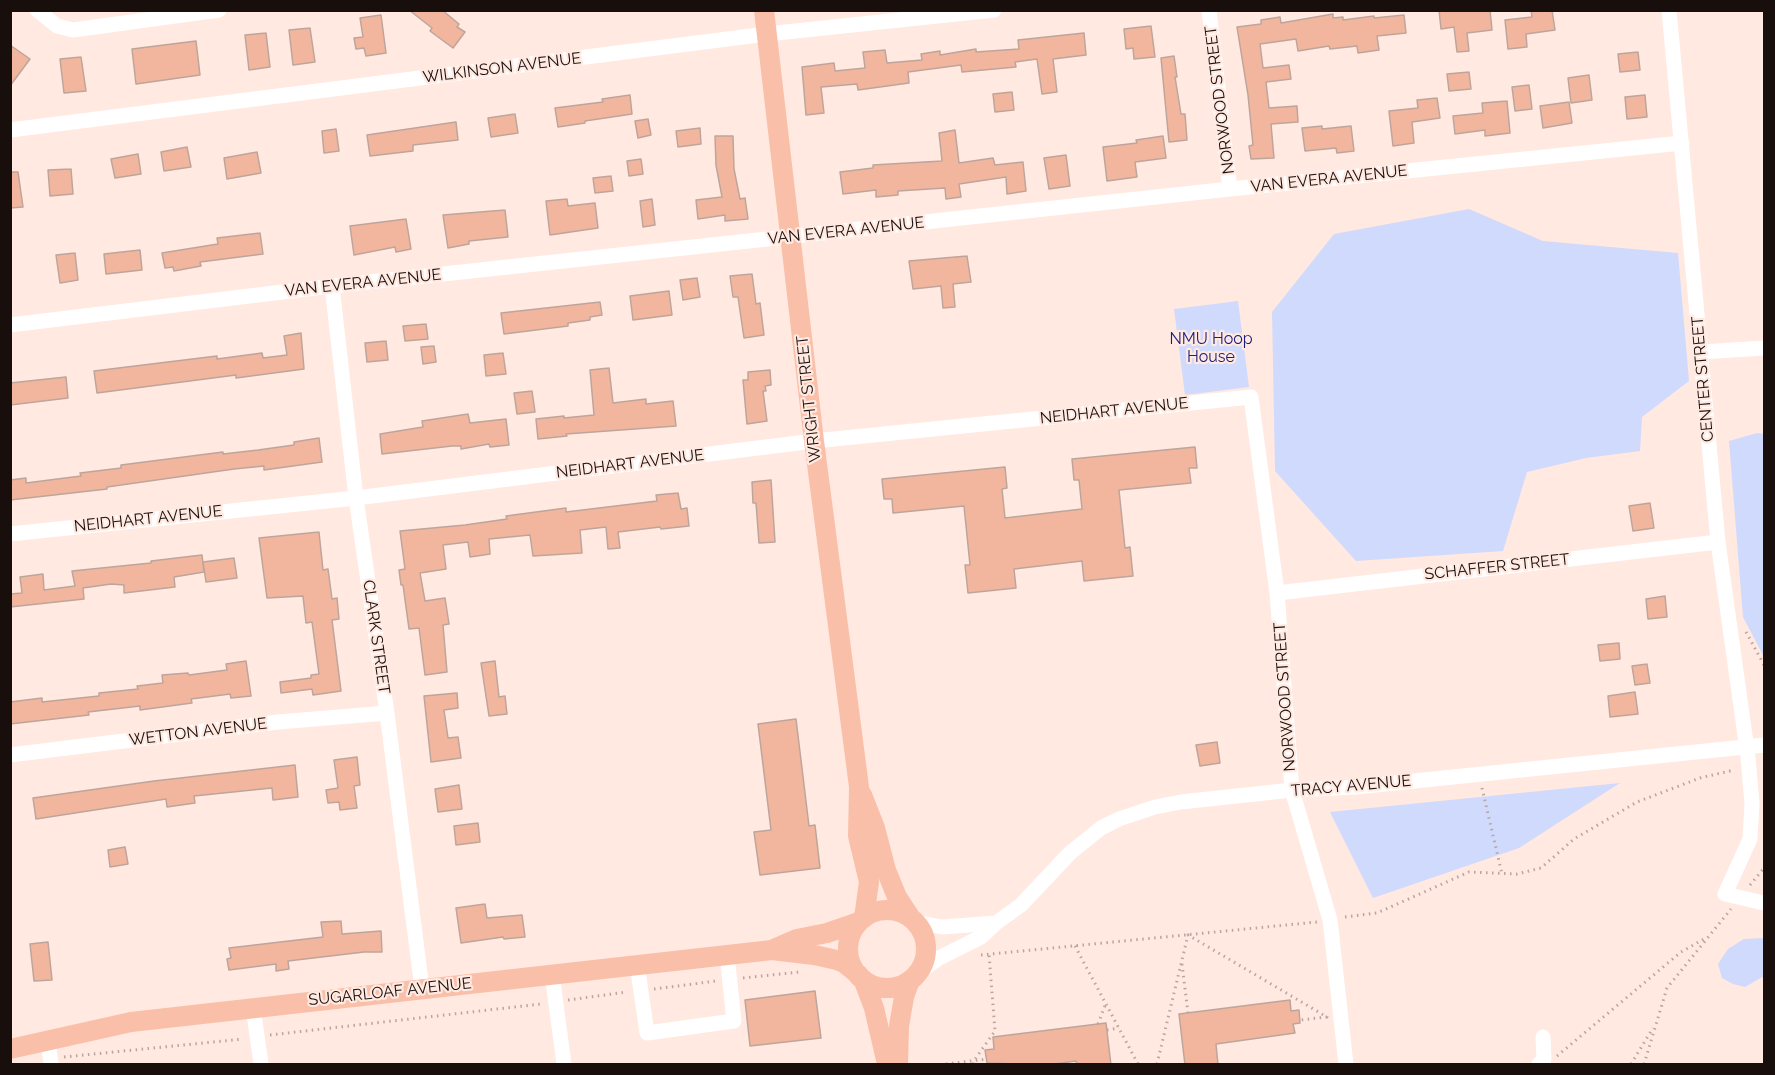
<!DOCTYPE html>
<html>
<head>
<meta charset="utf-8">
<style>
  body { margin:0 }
  #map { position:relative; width:1775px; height:1075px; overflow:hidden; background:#ffe9e1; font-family:Raleway,sans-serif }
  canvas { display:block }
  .frame { position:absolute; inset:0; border:12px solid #180f0c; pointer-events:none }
</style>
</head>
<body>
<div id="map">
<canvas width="1775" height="1075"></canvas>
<div class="frame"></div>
</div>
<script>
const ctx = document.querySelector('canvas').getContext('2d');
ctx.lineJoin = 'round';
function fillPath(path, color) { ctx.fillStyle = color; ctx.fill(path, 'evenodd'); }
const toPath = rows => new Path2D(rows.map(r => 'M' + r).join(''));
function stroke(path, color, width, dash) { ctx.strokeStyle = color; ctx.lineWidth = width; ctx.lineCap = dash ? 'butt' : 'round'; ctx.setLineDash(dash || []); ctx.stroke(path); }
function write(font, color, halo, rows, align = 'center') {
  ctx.font = font + ' Raleway,sans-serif'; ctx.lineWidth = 4.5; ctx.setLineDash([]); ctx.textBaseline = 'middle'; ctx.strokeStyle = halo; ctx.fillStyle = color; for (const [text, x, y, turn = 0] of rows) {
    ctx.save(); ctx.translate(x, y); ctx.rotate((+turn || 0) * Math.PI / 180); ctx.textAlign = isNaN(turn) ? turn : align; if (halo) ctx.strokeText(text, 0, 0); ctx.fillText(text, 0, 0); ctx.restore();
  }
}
fillPath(toPath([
  [1469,209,1543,241,1678,253,1689,381,1642,417,1640,451,1586,458,1527,472,1503,551,1356,561,1275,471,1272,312,1334,234],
  [1238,301,1249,387,1185,395,1174,309],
  [1757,433,1764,434,1764,657,1743,617,1729,441],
  [1620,783,1519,848,1373,898,1330,812],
  [1764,938,1764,976,1745,987,1733,984,1722,978,1718,964,1728,949,1744,939]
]), '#d0dafc');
const building = toPath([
  [409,10,442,10,459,24,457,27,465,32,453,48,430,31,432,28,409,10],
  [1439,10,1490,10,1492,30,1467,33,1469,51,1457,52,1454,27,1441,29,1439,10],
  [1531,10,1552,10,1555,30,1526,34,1527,47,1508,49,1505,20,1532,17,1531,10],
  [1333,14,1333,18,1343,17,1343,20,1374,16,1374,18,1404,15,1406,33,1377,36,1379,50,1358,53,1357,46,1330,49,1329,46,1298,51,1296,39,1260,44,1263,68,1289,65,1291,79,1266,82,1269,108,1297,106,1298,122,1271,124,1274,158,1251,159,1249,146,1253,145,1248,95,1237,27,1261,24,1261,20,1280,17,1281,23,1333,14],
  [381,15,386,53,366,56,364,48,356,49,354,38,363,37,360,18,381,15],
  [1151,26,1155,57,1134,59,1133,48,1126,49,1124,29,1151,26],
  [310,28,315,62,293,65,289,30,310,28],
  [266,33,270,67,249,70,245,35,266,33],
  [1084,33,1086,55,1053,59,1057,92,1042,94,1037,59,1015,62,1016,67,962,72,961,65,908,72,909,83,858,90,857,84,821,87,824,113,806,115,802,67,834,63,835,71,865,68,863,52,885,50,887,63,922,60,921,54,940,51,940,55,976,49,976,52,1019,49,1018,40,1084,33],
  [196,41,200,75,136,84,132,49,196,41],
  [10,45,30,59,10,86,10,45],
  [1638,52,1640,70,1620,72,1618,54,1638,52],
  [1174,56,1177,77,1175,77,1181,114,1185,114,1187,140,1169,142,1161,58,1174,56],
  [81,57,86,91,64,93,60,59,81,57],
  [1469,72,1471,89,1449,91,1447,74,1469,72],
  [1589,75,1592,100,1571,103,1568,78,1589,75],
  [1529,85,1532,109,1515,111,1512,87,1529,85],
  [1012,92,1014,110,995,112,993,94,1012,92],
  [630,95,632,114,585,121,585,123,558,127,555,108,603,102,602,99,630,95],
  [1645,95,1647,117,1627,119,1625,97,1645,95],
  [1437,98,1440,118,1412,122,1414,143,1393,146,1389,111,1418,108,1417,100,1437,98],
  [1507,101,1510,133,1485,136,1485,130,1455,134,1453,116,1483,113,1482,103,1507,101],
  [1569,102,1572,123,1543,128,1540,106,1569,102],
  [515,114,518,133,491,137,488,118,515,114],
  [648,119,651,135,638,138,635,121,648,119],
  [456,122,458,140,413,145,413,151,370,156,367,135,456,122],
  [1322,126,1322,129,1351,126,1354,151,1337,153,1336,148,1305,151,1302,128,1322,126],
  [700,128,701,144,678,147,676,131,700,128],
  [336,129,339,151,324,153,322,131,336,129],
  [955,130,959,163,993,158,995,165,1023,162,1026,191,1007,194,1006,177,959,184,961,197,946,199,945,188,898,191,898,195,876,197,876,190,843,194,840,172,873,168,873,165,942,161,939,133,955,130],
  [715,136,733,136,734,169,740,199,745,198,748,219,725,221,725,215,698,219,696,200,722,197,716,165,715,136],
  [1163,136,1166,158,1135,162,1137,177,1107,181,1103,147,1137,143,1136,140,1163,136],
  [187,147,191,167,164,171,161,152,187,147],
  [257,152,261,173,227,179,224,158,257,152],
  [138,154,141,174,115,178,111,159,138,154],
  [1066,155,1070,186,1049,189,1044,158,1066,155],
  [641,159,643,174,629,176,627,161,641,159],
  [71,169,73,194,50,196,48,170,71,169],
  [10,172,18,172,23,207,10,208,10,172],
  [611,176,613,191,595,193,593,178,611,176],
  [567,199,568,206,595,203,598,228,550,235,546,201,567,199],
  [652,199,655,225,643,227,640,201,652,199],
  [505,210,508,237,469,241,469,244,448,248,443,215,505,210],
  [406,219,411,249,396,252,395,247,354,255,350,226,406,219],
  [260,233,263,254,200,262,201,266,174,271,173,267,165,268,162,253,218,244,217,238,260,233],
  [140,250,142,270,106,274,104,254,140,250],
  [75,253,78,280,60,283,56,255,75,253],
  [967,256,971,282,953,284,955,307,943,308,941,286,913,289,909,261,967,256],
  [752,274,756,304,760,303,764,335,744,338,738,297,733,297,730,276,752,274],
  [697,278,700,297,683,300,680,280,697,278],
  [669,291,672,315,633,320,630,296,669,291],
  [600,302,602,315,590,317,590,320,568,323,568,326,504,334,501,313,600,302],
  [426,324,428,339,405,341,403,326,426,324],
  [301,333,304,369,236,378,236,375,97,393,94,371,217,356,217,359,262,353,263,358,287,355,284,336,301,333],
  [386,341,388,360,367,362,365,343,386,341],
  [434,346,436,362,423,364,421,347,434,346],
  [503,353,506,374,486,376,484,355,503,353],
  [609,368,613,403,646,399,646,404,673,401,676,426,566,434,567,436,538,439,536,419,564,416,564,418,594,415,590,370,609,368],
  [770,370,771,385,765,386,766,391,763,391,767,421,747,424,743,380,748,380,748,372,770,370],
  [66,377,68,398,10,405,10,383,66,377],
  [532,391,535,412,517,414,514,393,532,391],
  [468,414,470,423,506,419,509,445,490,447,489,444,461,449,461,446,452,446,382,454,380,434,423,427,422,421,468,414],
  [319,438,322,462,264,470,264,466,234,469,107,487,107,489,10,500,10,480,26,478,26,483,81,476,80,473,121,468,121,465,223,452,223,454,258,450,294,445,294,442,319,438],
  [1195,447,1197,468,1189,468,1191,483,1119,490,1125,548,1130,547,1133,576,1084,581,1082,561,1014,569,1016,588,968,593,965,565,970,565,964,506,893,513,892,499,884,499,882,479,1005,467,1007,488,1002,489,1005,518,1082,509,1079,480,1074,480,1072,459,1195,447],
  [771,480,775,542,759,543,756,503,753,503,752,482,771,480],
  [678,493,681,509,687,508,689,526,661,529,660,527,618,532,620,548,608,549,606,527,580,530,582,553,533,556,530,535,489,539,490,554,470,557,468,542,443,545,446,569,420,573,425,601,445,598,449,624,443,625,447,672,425,675,419,628,409,629,403,585,401,585,399,570,405,569,400,531,465,525,507,519,506,516,566,508,566,512,657,501,656,495,678,493],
  [1650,503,1654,528,1633,531,1629,506,1650,503],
  [319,532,323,570,328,569,332,599,337,598,339,619,332,620,341,691,313,695,312,689,281,693,280,682,311,678,311,675,319,674,312,622,306,623,303,596,267,598,259,538,319,532],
  [202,555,204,572,174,577,175,587,124,593,124,585,111,584,83,588,84,599,10,607,10,594,22,593,20,577,43,574,44,590,75,586,72,571,151,563,151,561,202,555],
  [234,558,237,578,206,582,203,562,234,558],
  [1665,596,1667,617,1648,619,1646,599,1665,596],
  [1619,643,1620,659,1600,661,1598,645,1619,643],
  [246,661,251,696,231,698,230,694,191,699,192,703,140,710,140,706,88,712,89,715,10,724,10,702,42,698,42,702,99,696,99,693,138,689,137,686,163,683,162,675,188,673,189,675,227,670,226,664,246,661],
  [495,661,499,697,505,696,507,714,489,716,481,663,495,661],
  [1647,664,1650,683,1635,685,1632,666,1647,664],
  [1635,692,1638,714,1610,717,1608,696,1635,692],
  [457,693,458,708,444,710,448,738,458,737,461,758,431,762,424,696,457,693],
  [796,719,809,826,815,825,820,868,760,875,754,832,771,830,758,724,796,719],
  [1217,742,1220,763,1200,766,1196,745,1217,742],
  [357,757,360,785,354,786,357,808,340,810,339,802,328,803,326,790,338,788,334,760,357,757],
  [295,765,298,797,273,800,272,788,194,796,195,803,167,807,166,799,36,819,33,798,154,781,295,765],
  [459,785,462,809,438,812,435,789,459,785],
  [478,823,480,842,456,845,454,826,478,823],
  [125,847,128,864,110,867,108,850,125,847],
  [485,904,487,918,522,915,525,937,504,939,503,937,461,943,456,908,485,904],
  [341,921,342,934,381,931,382,952,364,952,288,961,289,969,276,971,276,964,229,970,227,959,231,958,229,948,323,937,321,922,341,921],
  [48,942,52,980,34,981,30,944,48,942],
  [815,991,821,1038,750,1046,745,1000,815,991],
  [1290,1000,1291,1011,1299,1010,1300,1023,1293,1024,1295,1033,1216,1044,1218,1065,1185,1065,1179,1014,1290,1000],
  [1106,1023,1111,1065,1077,1065,1076,1061,1047,1065,987,1063,985,1050,994,1049,993,1037,1106,1023]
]);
fillPath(building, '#f2b69f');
stroke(building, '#bea59b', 1.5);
stroke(toPath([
  [1746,632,1764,665],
  [1482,788,1502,874],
  [1750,885,1764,868],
  [1345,917,1377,913,1469,872,1517,874,1541,868,1574,839,1637,802,1700,778,1734,770],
  [1075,946,1138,1064],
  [981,955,1317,922],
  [1182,964,1188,1013],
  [743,978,800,972],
  [654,989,716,981],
  [568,1000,627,992],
  [1098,1024,1106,1003],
  [1107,1030,1119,1028],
  [270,1035,541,1004],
  [1557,1056,1681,952,1704,939],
  [64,1057,243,1039],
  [946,1064,987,1059],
  [973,1064,973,1062,995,1031,989,954],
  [1157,1064,1188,935,1327,1017,1300,1020],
  [1631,1064,1653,1028],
  [1644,1064,1667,988,1731,909]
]), '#b8a6a0', 3, [1.5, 4.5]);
stroke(toPath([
  [37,10,57,26,73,30,219,10],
  [1209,10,1230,189],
  [1669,10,1718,542,1748,757,1752,804,1750,839,1725,894,1764,903],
  [10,130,767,34,994,10],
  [332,286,356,498,387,713,422,989],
  [10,325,332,286,1230,189,1682,143],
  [1701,352,1764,348],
  [10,534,356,498,814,441,1251,397,1277,593,1292,790,1330,920,1346,1064],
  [1277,593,1718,542],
  [10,755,278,722,387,713],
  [915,922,942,927,996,923],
  [637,964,647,1033,734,1021,727,955],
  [552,974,564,1064],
  [917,974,939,958,981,937,996,923,1021,905,1070,853,1101,828,1119,819,1155,807,1181,802,1292,790,1356,787,1764,745],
  [253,1007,261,1064],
  [48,1040,51,1064],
  [1539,1064,1544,1059,1543,1037]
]), '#fff', 15);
stroke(toPath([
  [764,10,814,441,859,787,858,836,869,882,864,918],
  [862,795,875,828,886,870,897,897,910,917],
  '848 949a39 39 0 1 1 78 0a39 39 0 1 1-78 0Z',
  [774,949,797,939,827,933,859,922],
  [863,979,874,1008,887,1064],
  [10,1049,131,1022,772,950,814,955,837,960,844,963,859,975],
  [898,1064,899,1026,904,997,910,980]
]), '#fabfa8', 20);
write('16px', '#180f0c', '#ffe9e1', [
  ["WILKINSON AVENUE",502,68,-7],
  ["NORWOOD STREET",1220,100,-97],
  ["VAN EVERA AVENUE",1329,179,-6],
  ["VAN EVERA AVENUE",846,231,-6],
  ["VAN EVERA AVENUE",363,283,-6],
  ["CENTER STREET",1703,379,-95],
  ["WRIGHT STREET",809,399,-96],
  ["NEIDHART AVENUE",1114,411,-6],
  ["NEIDHART AVENUE",630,464,-7],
  ["NEIDHART AVENUE",148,519,-6],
  ["SCHAFFER STREET",1497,567,-6],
  ["CLARK STREET",376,637,82],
  ["NORWOOD STREET",1285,697,-94],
  ["WETTON AVENUE",198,732,-7],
  ["TRACY AVENUE",1351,786,-5],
  ["SUGARLOAF AVENUE",390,992,-6]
]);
write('16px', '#1b1c7e', '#ffe9e1', [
  ["NMU Hoop",1211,339],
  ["House",1211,357]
]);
</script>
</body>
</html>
